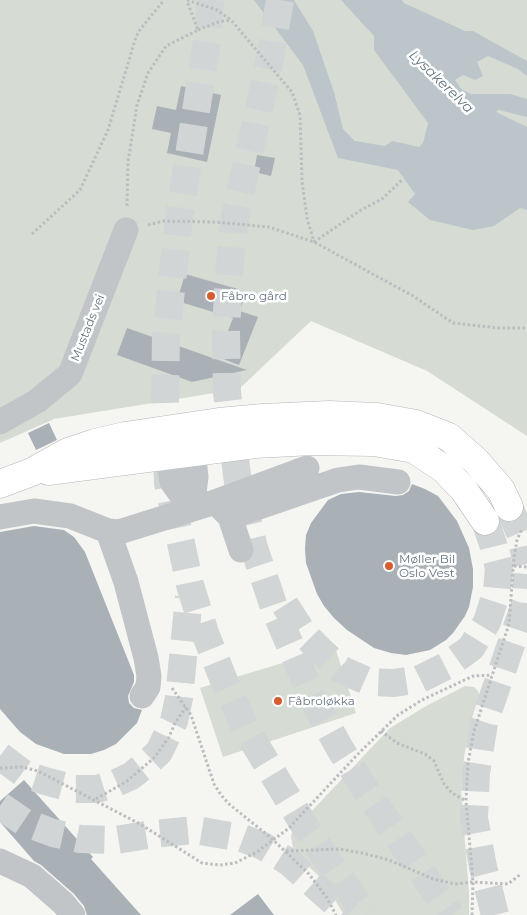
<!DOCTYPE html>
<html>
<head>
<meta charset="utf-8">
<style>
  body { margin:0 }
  canvas { display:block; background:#f5f5f2 }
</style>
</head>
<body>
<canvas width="527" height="915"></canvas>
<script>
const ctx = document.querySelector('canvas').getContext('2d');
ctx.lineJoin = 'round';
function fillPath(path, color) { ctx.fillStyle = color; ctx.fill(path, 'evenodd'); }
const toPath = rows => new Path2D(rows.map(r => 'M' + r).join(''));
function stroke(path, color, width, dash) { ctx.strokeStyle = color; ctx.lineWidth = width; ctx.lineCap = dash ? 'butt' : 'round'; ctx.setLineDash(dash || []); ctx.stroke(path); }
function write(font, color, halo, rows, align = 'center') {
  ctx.font = font + ' Montserrat,sans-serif'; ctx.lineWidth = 5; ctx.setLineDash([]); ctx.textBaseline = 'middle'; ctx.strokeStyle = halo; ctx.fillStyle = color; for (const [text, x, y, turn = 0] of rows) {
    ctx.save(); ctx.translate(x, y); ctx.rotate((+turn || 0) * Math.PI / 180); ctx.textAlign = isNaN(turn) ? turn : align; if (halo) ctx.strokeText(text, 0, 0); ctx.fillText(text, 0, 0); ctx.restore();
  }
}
fillPath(toPath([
  [0,0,527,0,527,436,427,371,311,321,239,389,54,419,0,443],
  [335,647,356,713,223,757,200,688],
  [465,686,474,687,478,691,479,696,471,721,464,757,461,791,469,893,469,915,344,915,323,880,294,853,291,837,292,832,390,728,426,706]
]), '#d6dcd3');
fillPath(toPath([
  [254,0,294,0,313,31,334,92,343,129,355,141,385,146,392,141,419,147,423,143,428,123,374,50,374,36,341,0,402,0,404,3,465,31,473,31,527,61,527,76,518,69,488,56,477,62,483,76,475,80,463,75,455,80,461,89,471,94,510,94,527,99,527,117,499,110,496,111,498,113,527,127,527,210,520,208,494,226,473,230,430,220,408,202,415,194,398,170,338,158,303,65]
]), '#bcc5ca');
fillPath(toPath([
  [181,86,221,95,207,162,167,153,171,133,152,129,157,106,176,110],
  [257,155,275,158,271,176,254,172],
  [185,274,238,289,237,293,245,295,240,311,258,317,239,365,218,357,233,318,177,301],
  [127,328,247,370,192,382,117,355],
  [49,423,57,440,36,450,28,433],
  [412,484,425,489,438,496,457,521,469,548,473,569,473,587,469,607,465,616,453,633,446,640,430,650,406,655,391,653,374,648,347,630,334,618,324,606,317,594,306,563,305,549,306,535,311,523,328,500,341,494,359,492,396,496,403,495,409,491],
  [34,526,64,530,74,537,85,552,134,675,134,682,128,696,129,703,134,708,142,710,137,723,116,744,104,750,91,754,64,754,36,744,20,732,0,709,0,532],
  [24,780,93,857,91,859,141,915,87,915,84,906,74,894,41,865,34,861,0,822,0,801],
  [258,894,274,915,230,915]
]), '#aab1b6');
stroke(toPath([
  [210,0,208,35,179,218,166,336,165,401,168,483,190,585,205,633,225,683,247,731,309,833,366,915],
  [280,0,270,58,234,222,229,274,226,331,227,393,238,483,254,548,275,610,315,703,339,747,367,792,451,915],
  [509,507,520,533,527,564],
  [285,605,303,633,319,649,342,670,369,682,394,683,420,679,446,666,471,648,487,622,497,591,499,568,493,544,485,521],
  [0,756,24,774,45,781,75,789,97,789,116,783,131,776,145,765,159,752,174,721,179,698,189,597],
  [0,806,24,822,53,833,80,839,116,840,153,834,195,830,242,838,263,846,289,862,348,915],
  [495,915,483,867,474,818,476,773,484,723,525,604,527,574]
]), '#d1d5d6', 28, [28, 14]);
const highway = toPath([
  [48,471,255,444,312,441,374,442,414,449,444,469,464,490,485,521],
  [0,484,32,472,68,452,95,443,125,436,219,422,263,418,329,415,377,417,416,424,449,437,476,461,501,490,509,507]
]);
stroke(highway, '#b4b7ba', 29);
stroke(toPath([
  [187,0,217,10,231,20,292,92,300,115,302,181,307,218,314,242],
  [198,30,218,22,230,20],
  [127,206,128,162,137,105,148,73,166,46,198,30,187,1],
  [148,225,163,221,215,222,269,227,314,242,413,296,453,323,499,328,527,328],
  [32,234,80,190,108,130,136,37,139,31,164,0],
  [314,242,361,210,382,199,403,179],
  [514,566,527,567],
  [172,688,191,715,214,784,221,795,229,804,270,837,309,874,327,898,336,915],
  [381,731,397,743,425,754,434,761,444,784,452,793,466,801],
  [0,768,22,767,38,771,140,824,202,863,220,865,235,863,257,852,289,828,357,755,398,715,422,700,473,676,492,675],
  [96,799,127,781,155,757,169,737,175,723,186,707],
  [286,851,340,849,362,853,389,860,433,879,455,884,473,882,508,884,521,874],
  [472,915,473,882,466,801,468,763,474,731,509,624,514,557,517,540,522,529]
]), '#bbbdbf', 3, [2.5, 2.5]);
stroke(toPath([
  [0,422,37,401,70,374,126,230],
  [183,435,193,451,196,477,192,509],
  [175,437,168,454,172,482,192,509],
  [215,502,230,517,338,480,359,477,398,482],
  [0,517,34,511,70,516,108,531,119,532,215,502,307,468],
  [230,517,241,550],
  [108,531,126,582,146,658,149,676,148,687,142,696],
  [0,861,32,876,63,903,73,915]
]), '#c1c5c8', 25);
stroke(highway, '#fff', 28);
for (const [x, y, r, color] of [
  [211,296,5,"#d75c30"],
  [389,566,5,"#d75c30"],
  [278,701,5,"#d75c30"]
]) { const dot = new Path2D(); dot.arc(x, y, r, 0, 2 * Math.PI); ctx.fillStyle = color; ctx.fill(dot); stroke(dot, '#fff', 2); }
write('12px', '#667481', '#fff', [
  ["Fåbro gård",221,296],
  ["Møller Bil",399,559],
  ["Oslo Vest",399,573],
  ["Fåbroløkka",288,701]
], 'left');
write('12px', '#667481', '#fff', [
  ["Mustads vei",88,328,-68]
]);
write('italic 14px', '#62757e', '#fff', [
  ["Lysakerelva",441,82,44]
]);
</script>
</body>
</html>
